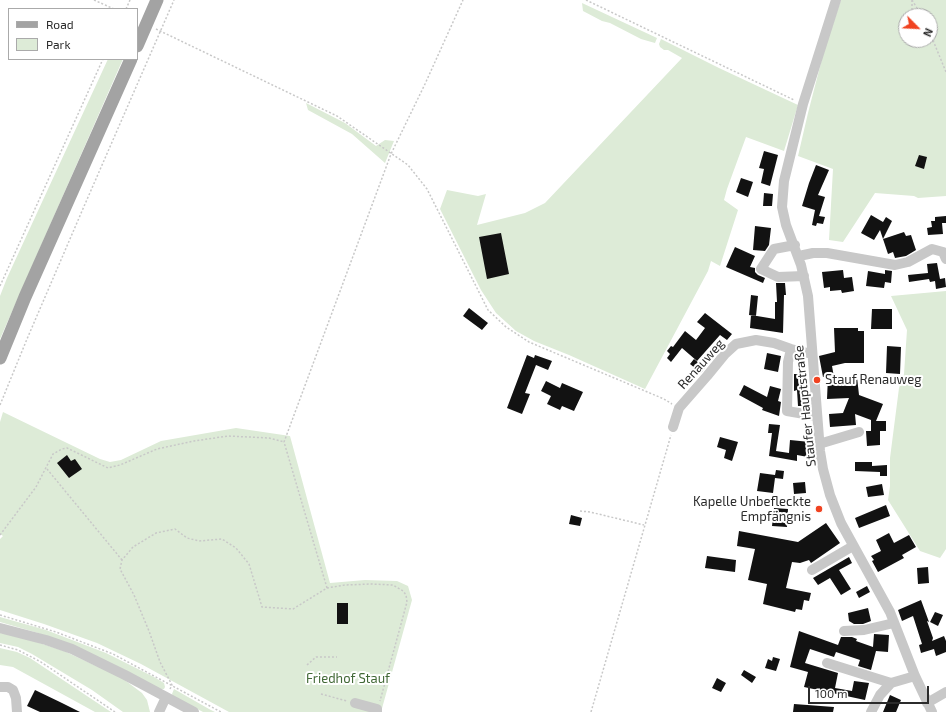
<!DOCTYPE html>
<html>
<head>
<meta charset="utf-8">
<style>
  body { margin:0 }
  #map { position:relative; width:946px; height:712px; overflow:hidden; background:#fff; font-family:"Exo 2",sans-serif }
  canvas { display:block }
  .legend { position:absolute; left:8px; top:8px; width:130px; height:52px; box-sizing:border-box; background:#fff; border:1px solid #aaa; margin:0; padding:5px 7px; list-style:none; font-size:12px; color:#2b2b2b }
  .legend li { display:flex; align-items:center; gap:8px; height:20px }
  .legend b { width:20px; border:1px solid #aaa }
  .north { position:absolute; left:898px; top:8px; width:40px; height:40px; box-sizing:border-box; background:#fff; border:1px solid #aaa; border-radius:50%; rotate:114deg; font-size:11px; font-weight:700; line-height:16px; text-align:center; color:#2b2b2b }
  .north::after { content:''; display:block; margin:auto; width:14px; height:18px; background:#f04220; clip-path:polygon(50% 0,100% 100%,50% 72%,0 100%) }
  .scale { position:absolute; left:808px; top:686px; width:121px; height:18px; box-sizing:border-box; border:2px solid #2b2b2b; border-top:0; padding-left:5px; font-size:12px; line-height:14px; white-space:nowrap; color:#2b2b2b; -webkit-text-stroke:3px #fff; paint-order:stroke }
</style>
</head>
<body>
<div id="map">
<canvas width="946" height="712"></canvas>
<ul class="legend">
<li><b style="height:5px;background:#a3a3a3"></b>Road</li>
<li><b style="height:11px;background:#ddebd7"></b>Park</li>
</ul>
<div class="north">N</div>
<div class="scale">100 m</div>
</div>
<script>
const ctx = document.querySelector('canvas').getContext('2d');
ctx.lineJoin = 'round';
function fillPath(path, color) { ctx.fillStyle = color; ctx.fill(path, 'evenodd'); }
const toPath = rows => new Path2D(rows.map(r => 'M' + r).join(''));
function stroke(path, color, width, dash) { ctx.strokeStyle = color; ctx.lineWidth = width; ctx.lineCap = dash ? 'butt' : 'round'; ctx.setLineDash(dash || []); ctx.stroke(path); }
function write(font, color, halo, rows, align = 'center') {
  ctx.font = font + ' "Exo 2",sans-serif'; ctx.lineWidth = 4; ctx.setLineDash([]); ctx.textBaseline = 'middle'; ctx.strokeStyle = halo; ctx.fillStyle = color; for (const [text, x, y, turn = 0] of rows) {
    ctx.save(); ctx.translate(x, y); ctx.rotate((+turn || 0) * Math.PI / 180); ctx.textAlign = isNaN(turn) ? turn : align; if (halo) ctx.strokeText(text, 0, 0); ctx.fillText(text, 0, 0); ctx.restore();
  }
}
fillPath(toPath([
  [841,0,946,0,946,196,918,198,914,196,875,193,843,242,829,240,833,169,798,156,808,113,824,51],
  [906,16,930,16,930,40,906,40],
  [582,3,657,38,655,43,641,39,610,23,602,21,583,11],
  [661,39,719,68,798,105,784,151,746,137,727,189,724,200,738,210,720,266,711,261,708,271,645,389,569,355,534,341,516,331,496,313,481,290,440,209,447,190,478,196,486,194,477,225,525,213,545,203,682,58,668,50,664,50,660,47,659,44],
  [108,59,123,59,0,339,0,296,7,278],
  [306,103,345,123,376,146,385,140,394,141,385,163,352,134,308,110],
  [946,291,946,549,940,558,920,551,888,500,890,486,890,458,899,388,904,374,907,330,891,296],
  [3,412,100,459,110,462,121,460,161,441,236,428,290,436,330,583,365,580,397,581,408,586,412,600,381,712,229,712,141,664,97,643,44,624,0,610,0,539,3,536,0,534,0,422],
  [0,617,46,630,106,653,154,677,164,683,165,687,164,689,160,689,38,633,0,622],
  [0,633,21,637,64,651,122,678,142,693,147,700,150,712,123,712,92,690,32,654,18,647,0,643],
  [0,648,17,652,30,658,111,712,95,712,13,667,0,665],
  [174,689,209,709,215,712,203,712,173,696,172,694]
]), '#ddebd7');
fillPath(toPath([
  [764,151,778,155,770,186,761,183,764,169,759,168],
  [919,155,927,157,924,169,915,166],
  [816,165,829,170,818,195,825,197,819,216,825,217,823,224,817,223,816,226,812,225,815,210,802,206,809,183],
  [741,178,753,182,748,197,736,192],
  [764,193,773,194,772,206,763,206],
  [871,215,883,222,886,217,892,221,883,239,880,230,874,240,861,233],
  [946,216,946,223,942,223,943,234,928,235,927,228,932,227,931,221,935,221,935,217],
  [755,226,771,228,769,245,765,251,753,250],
  [904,232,906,236,911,235,916,250,906,256,895,258,893,252,888,254,883,239],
  [501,233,509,274,487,279,479,237],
  [735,247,755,256,750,267,755,268,755,272,758,275,765,278,763,283,726,267],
  [937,263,940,279,945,278,946,287,936,289,935,281,930,282,929,279,909,282,908,275,928,273,927,264],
  [843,270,844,278,852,277,854,291,842,293,841,290,830,291,830,287,824,288,822,272],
  [885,270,892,271,891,283,885,282,884,288,866,286,868,271,885,274],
  [776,283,785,283,786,295,784,295,783,333,750,328,751,315,775,319,775,302,777,302],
  [751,295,758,296,756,316,749,315],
  [469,308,488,323,482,330,463,316],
  [872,309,892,309,892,329,871,329],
  [705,313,732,334,727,340,720,335,697,361,682,348,671,362,667,358,670,354,667,351,671,346,673,347,685,331,696,340,705,328,697,322],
  [834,328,858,328,858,331,864,331,864,363,845,363,832,366,834,377,857,377,859,395,883,404,876,421,886,421,886,431,880,431,880,445,867,446,866,431,871,431,871,420,855,414,856,425,830,427,829,414,843,413,849,398,827,399,828,376,823,377,819,356,835,352],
  [887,346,901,347,900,374,886,373],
  [767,353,781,356,778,372,764,369],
  [527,355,534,358,535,355,552,361,548,370,536,365,525,393,530,394,522,414,507,408],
  [694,359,705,368,701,373,690,364],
  [794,374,801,374,802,388,807,388,808,406,798,406,797,390,794,391],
  [546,381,560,388,562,383,583,392,574,411,562,406,560,410,547,404,551,396,541,391],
  [744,385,767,397,770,386,781,389,778,401,781,402,779,416,762,410,763,408,739,395],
  [769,424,780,425,776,451,789,453,790,440,810,442,808,457,797,455,797,461,769,456,772,433,768,433],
  [720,437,738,442,732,461,724,458,726,450,717,447],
  [67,455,71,461,75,459,82,469,69,478,57,463],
  [855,462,872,462,872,466,887,465,887,476,880,476,880,472,855,471],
  [776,470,784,471,783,479,775,478,773,493,757,491,760,473,775,475],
  [805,482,806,493,794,494,793,483],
  [882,484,884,495,868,497,866,487],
  [886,505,890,516,859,528,855,518],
  [774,508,788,509,787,527,772,526],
  [571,515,582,518,580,526,569,524],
  [826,523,840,543,811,563,809,560,800,563,792,562,786,588,811,593,809,601,804,600,802,610,796,609,795,612,763,604,767,584,748,580,755,549,737,546,739,531,798,542],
  [889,533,894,543,909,535,916,547,902,555,904,558,878,572,872,561,874,560,871,556,881,551,876,540],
  [707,556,736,560,735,572,705,568],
  [849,557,852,563,839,570,851,589,841,595,830,578,818,585,813,578],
  [928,567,929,583,918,584,917,568],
  [867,586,870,592,859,598,856,592],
  [921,600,929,622,927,621,933,638,932,641,944,636,946,641,946,652,936,656,934,649,921,653,919,645,922,644,913,616,902,621,898,610],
  [337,603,348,603,348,624,337,624],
  [868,608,871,621,863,624,854,624,849,621,848,613],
  [935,612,943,615,938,626,930,622],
  [799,631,838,645,841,637,852,637,857,639,856,641,873,647,874,634,889,635,888,652,876,651,871,670,858,666,860,660,836,652,834,657,810,649,805,663,838,673,835,688,852,691,854,681,869,683,865,700,804,687,808,672,790,667],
  [773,657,780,659,776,671,765,668,768,659,772,661],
  [744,670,756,677,752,683,741,675],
  [717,678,726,683,721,692,712,688],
  [35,690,62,703,80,712,40,712,27,706],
  [890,695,901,700,896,712,883,712],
  [794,704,834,707,833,712,793,712]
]), '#121212');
stroke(toPath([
  [94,0,114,9],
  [586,0,794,100],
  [912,0,922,16],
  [912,0,912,16],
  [126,9,130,0],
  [156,29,337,116,408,165,427,189,488,310,506,327,529,342,664,399,672,404],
  [930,33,946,72],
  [0,286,103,59],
  [0,405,27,339,82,211,174,0],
  [47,469,122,560],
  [580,511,590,512,644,525],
  [0,535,36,487,53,454,62,449,67,448,108,468,120,465,157,449,194,441,228,436,269,438,284,442],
  [327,588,284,442,391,154,425,84,463,0],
  [0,615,56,632,113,654,221,712],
  [0,645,18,650,41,662,115,712],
  [307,665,316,657,337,657],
  [170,689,172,685,160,662,149,631,134,595,120,569,122,560,133,547,156,533,175,529,187,538,199,541,222,539,236,548,249,564,262,607,293,609,327,588,345,585,371,584,393,585,403,591,406,595,407,602,380,701],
  [321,694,347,701],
  [591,712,671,435]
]), '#c8c8c8', 1.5, [2, 2]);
stroke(toPath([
  [836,0,803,104,784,181,782,207,786,225,801,265,808,296,820,451,823,469,830,495,841,523,890,612,915,676,932,712],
  [795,245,774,249,761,269,778,277,804,276],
  [799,256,813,253,827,253,895,265,908,262,932,249,943,252,946,259],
  [791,349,788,362,787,411,816,416],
  [673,427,679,408,707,376,725,354,736,344,756,340,774,343,791,349,812,354],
  [819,444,859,432],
  [812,570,853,546],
  [0,628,46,640,72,649,125,675,194,712],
  [844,631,864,630,894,623],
  [827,663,891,683],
  [0,687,8,687,13,690,16,698,17,712],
  [355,703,377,709,377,712],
  [927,703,946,692],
  [159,712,166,697],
  [871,712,880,695,891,683,915,676]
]), '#c8c8c8', 10);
stroke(toPath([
  [137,46,157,0],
  [0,358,25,297,131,59]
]), '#a3a3a3', 13);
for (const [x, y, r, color] of [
  [817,380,4,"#f04220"],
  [819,509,4,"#f04220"]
]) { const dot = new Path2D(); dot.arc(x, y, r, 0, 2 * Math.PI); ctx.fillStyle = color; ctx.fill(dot); stroke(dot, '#fff', 1.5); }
write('13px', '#2b2b2b', '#fff', [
  ["Renauweg",701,364,-48],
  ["Staufer Hauptstraße",805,406,-96]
]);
write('13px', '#2b2b2b', '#fff', [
  ["Stauf Renauweg",825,380],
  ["Kapelle Unbefleckte",811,502,"right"],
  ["Empfängnis",811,517,"right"]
], 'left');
write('13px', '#426937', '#fff', [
  ["Friedhof Stauf",348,679]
]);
</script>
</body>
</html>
